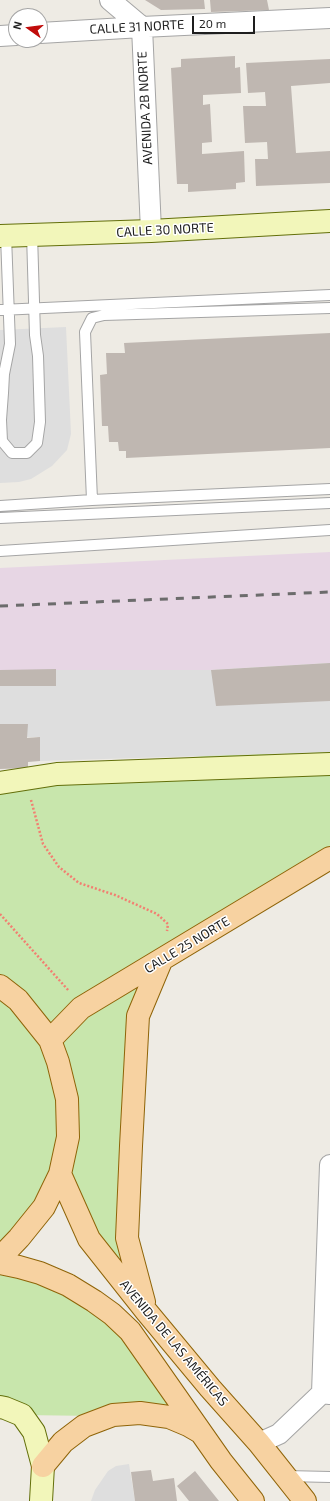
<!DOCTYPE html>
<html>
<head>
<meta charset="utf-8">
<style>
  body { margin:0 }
  #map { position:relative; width:330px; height:1501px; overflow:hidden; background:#eeebe4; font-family:"Exo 2",sans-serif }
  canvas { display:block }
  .north { position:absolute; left:8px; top:8px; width:40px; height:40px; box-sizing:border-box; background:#fff; border:1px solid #a5a5a5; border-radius:50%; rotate:284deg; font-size:11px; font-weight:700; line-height:16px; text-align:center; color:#1e1e1e }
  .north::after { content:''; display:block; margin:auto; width:14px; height:18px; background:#c10c0b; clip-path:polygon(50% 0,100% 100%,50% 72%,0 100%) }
  .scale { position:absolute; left:192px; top:16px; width:63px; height:18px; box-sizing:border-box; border:2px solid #1e1e1e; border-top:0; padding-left:5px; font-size:12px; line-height:14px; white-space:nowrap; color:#1e1e1e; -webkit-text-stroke:3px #fff; paint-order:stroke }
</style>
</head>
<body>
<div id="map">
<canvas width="330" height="1501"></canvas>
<div class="north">N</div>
<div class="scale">20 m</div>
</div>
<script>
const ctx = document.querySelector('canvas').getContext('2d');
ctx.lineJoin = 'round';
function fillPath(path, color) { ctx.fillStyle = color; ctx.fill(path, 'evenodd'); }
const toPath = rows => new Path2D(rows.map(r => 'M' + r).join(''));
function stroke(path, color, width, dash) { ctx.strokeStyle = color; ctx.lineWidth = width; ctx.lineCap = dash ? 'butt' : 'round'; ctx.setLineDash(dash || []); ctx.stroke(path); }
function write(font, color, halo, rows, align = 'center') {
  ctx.font = font + ' "Exo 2",sans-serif'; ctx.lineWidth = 3; ctx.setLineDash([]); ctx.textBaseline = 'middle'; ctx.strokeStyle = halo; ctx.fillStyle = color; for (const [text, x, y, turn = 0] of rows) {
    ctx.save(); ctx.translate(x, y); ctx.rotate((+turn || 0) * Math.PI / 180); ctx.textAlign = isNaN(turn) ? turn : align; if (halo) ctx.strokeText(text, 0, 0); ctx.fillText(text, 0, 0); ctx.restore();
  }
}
fillPath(toPath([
  [330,552,330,663,211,670,0,670,0,568]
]), '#e7d6e4');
fillPath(toPath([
  [330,752,330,858,161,961,138,1016,127,1238,146,1311,60,1175,0,1258,0,783,297,764,193,756],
  [0,1263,94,1301,202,1434,169,1417,22,1415,0,1407]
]), '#c8e6ac');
fillPath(toPath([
  [66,327,71,434,67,450,52,466,31,479,19,482,0,483,0,330],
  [330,663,330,752,40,761,40,737,0,738,0,670,211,670],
  [129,1464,135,1501,91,1501,95,1490,108,1471,116,1466]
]), '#dedede');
fillPath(toPath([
  [145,0,204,0,205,9,161,10],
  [210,0,267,0,269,10,211,12],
  [235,56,235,68,240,67,241,93,203,95,203,105,210,104,212,142,202,143,202,154,244,151,245,182,236,183,236,189,188,192,188,184,177,184,171,68,181,67,181,59],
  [330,59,330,83,291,86,296,153,330,151,330,183,256,186,255,159,268,159,267,142,245,143,243,106,266,106,265,92,248,93,246,63],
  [330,333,330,448,126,458,126,451,119,451,118,442,109,442,108,426,102,426,100,375,107,374,106,353,125,353,124,343],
  [330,663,330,701,216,706,211,670],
  [56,669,56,686,0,686,0,670],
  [0,724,28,724,27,738,40,737,40,761,28,762,28,768,0,769],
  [151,1470,153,1481,174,1478,177,1501,135,1501,131,1472],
  [195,1471,219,1501,189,1501,177,1486]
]), '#bfb7b1');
const lane = toPath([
  [6,236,10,344,4,374,3,393,1,420,2,441,12,453,27,453,37,443,40,422,38,356,35,335,32,234],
  [330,308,104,315,92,318,85,332,92,500,330,489],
  [0,310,330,295],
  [0,506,92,500],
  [0,518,330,503],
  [0,551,330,530],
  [286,1476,330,1477]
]);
const street = toPath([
  [110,0,142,27,151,231],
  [40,33,142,27,330,18],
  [0,36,16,35],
  [322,1393,330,1165],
  [259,1443,279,1434,322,1393,330,1394]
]);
const secondary = toPath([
  [0,236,151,231,330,221],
  [0,783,57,774,330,764],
  [0,1407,5,1408,22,1415,34,1432,43,1466,41,1501]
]);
const primary = toPath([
  [0,986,18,1000,50,1040,58,1062,67,1099,68,1137,60,1174,44,1207,19,1238,0,1258],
  [50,1040,81,1008,330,858],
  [60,1174,89,1239,146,1311,210,1388,259,1443,305,1501],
  [0,1263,19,1267,40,1273,68,1285,94,1301,112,1314,130,1331,221,1461,253,1501],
  [144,1302,127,1238,131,1146,138,1016,161,961],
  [43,1466,63,1442,84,1426,113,1415,140,1413,169,1417,188,1425,200,1432]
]);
stroke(lane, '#a5a5a5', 12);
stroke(street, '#a5a5a5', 22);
stroke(secondary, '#636f0a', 24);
stroke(primary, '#8f6408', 24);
stroke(toPath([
  [31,800,43,844,59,867,79,883,115,895,157,914,168,924,167,931],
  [0,914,69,991]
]), '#f27f71', 2.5, [2, 2]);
stroke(lane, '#fff', 10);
stroke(street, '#fff', 20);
stroke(secondary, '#f2f6ba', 22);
stroke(primary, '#f7d2a1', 22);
stroke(toPath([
  [0,606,330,592]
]), '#6c6c6c', 3, [8, 8]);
write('13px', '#1e1e1e', '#fff', [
  ["CALLE 31 NORTE",137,27,-3],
  ["AVENIDA 2B NORTE",145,108,-93],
  ["CALLE 30 NORTE",165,230,-3],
  ["CALLE 25 NORTE",187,945,-31],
  ["AVENIDA DE LAS AMÉRICAS",174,1343,50]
]);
</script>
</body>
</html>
